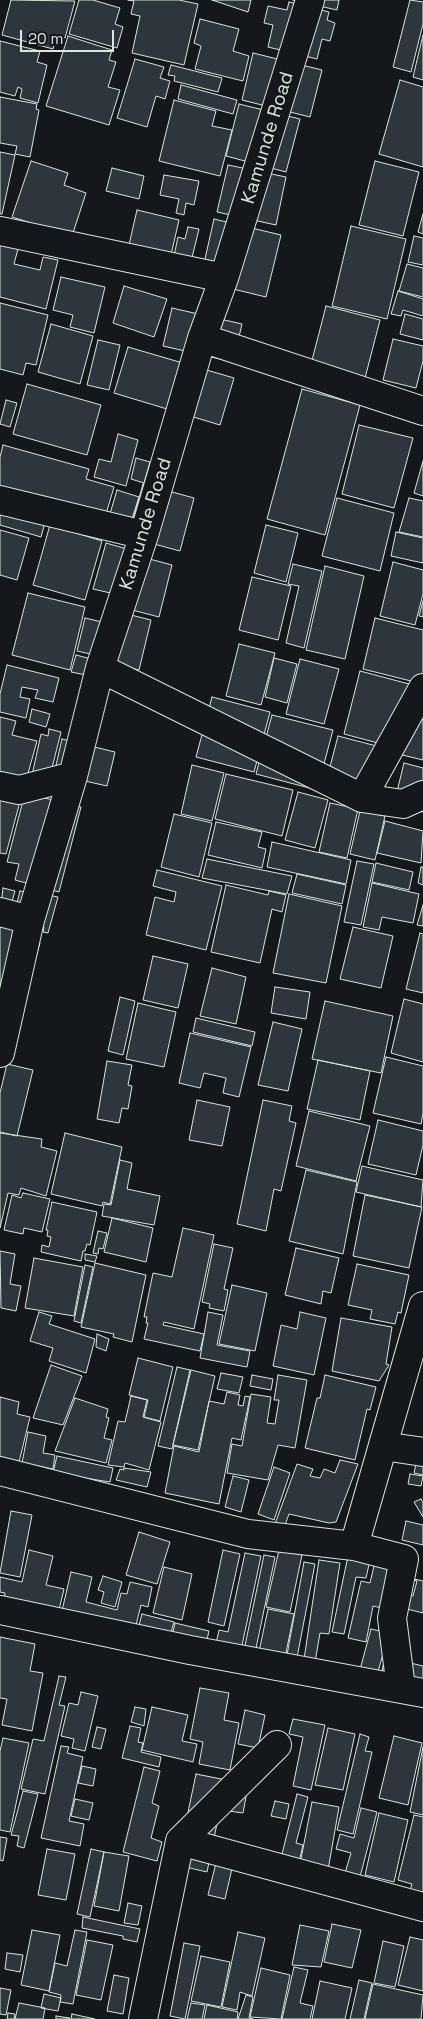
<!DOCTYPE html>
<html>
<head>
<meta charset="utf-8">
<style>
  body { margin:0 }
  #map { position:relative; width:423px; height:2019px; overflow:hidden; background:#14181c; font-family:"Space Grotesk",sans-serif }
  canvas { display:block }
  .scale { position:absolute; left:20px; top:30px; width:94px; height:22px; box-sizing:border-box; border:2px solid #d8e6dc; border-top:0; padding-left:6px; font-size:15px; line-height:18px; white-space:nowrap; color:#d8e6dc; -webkit-text-stroke:4px #14181c; paint-order:stroke }
</style>
</head>
<body>
<div id="map">
<canvas width="423" height="2019"></canvas>
<div class="scale">20 m</div>
</div>
<script>
const ctx = document.querySelector('canvas').getContext('2d');
ctx.lineJoin = 'round';
function fillPath(path, color) { ctx.fillStyle = color; ctx.fill(path, 'evenodd'); }
const toPath = rows => new Path2D(rows.map(r => 'M' + r).join(''));
function stroke(path, color, width, dash) { ctx.strokeStyle = color; ctx.lineWidth = width; ctx.lineCap = dash ? 'butt' : 'round'; ctx.setLineDash(dash || []); ctx.stroke(path); }
function write(font, color, halo, rows, align = 'center') {
  ctx.font = font + ' "Space Grotesk",sans-serif'; ctx.lineWidth = 4; ctx.setLineDash([]); ctx.textBaseline = 'middle'; ctx.strokeStyle = halo; ctx.fillStyle = color; for (const [text, x, y, turn = 0] of rows) {
    ctx.save(); ctx.translate(x, y); ctx.rotate((+turn || 0) * Math.PI / 180); ctx.textAlign = isNaN(turn) ? turn : align; if (halo) ctx.strokeText(text, 0, 0); ctx.fillText(text, 0, 0); ctx.restore();
  }
}
const building = toPath([
  [11,0,75,1,65,38,57,36,53,49,2,35,11,0],
  [79,0,93,0,120,8,115,24,123,27,117,48,69,34,79,0],
  [128,0,179,0,198,4,184,65,132,53,140,16,131,14,134,1,128,0],
  [212,0,251,0,248,12,212,0],
  [293,0,339,0,337,10,293,0],
  [410,0,423,2,423,24,411,72,393,67,410,0],
  [289,2,329,12,327,20,335,23,330,41,322,39,317,59,268,47,273,25,264,23,268,6,287,10,289,2],
  [200,19,239,29,233,51,249,56,243,81,195,69,201,46,194,43,200,19],
  [423,35,423,80,413,77,423,35],
  [68,36,112,50,109,60,116,62,108,87,120,90,109,125,46,106,68,36],
  [0,41,40,51,37,62,47,65,38,103,20,98,22,89,18,87,15,96,0,92,0,41],
  [253,53,322,70,310,117,242,100,253,53],
  [135,59,164,67,160,78,170,81,165,99,156,96,147,127,117,118,135,59],
  [171,65,222,78,218,92,174,81,175,76,168,75,171,65],
  [400,80,423,87,423,167,379,154,400,80],
  [181,85,237,100,233,114,178,99,181,85],
  [0,97,37,104,36,109,39,110,30,157,15,154,17,146,0,143,0,97],
  [174,100,216,111,212,126,232,130,220,176,159,161,174,100],
  [239,104,300,119,286,172,226,156,239,104],
  [0,152,15,155,2,214,0,214,0,152],
  [31,161,68,173,64,185,86,193,72,236,12,217,31,161],
  [375,161,419,172,403,236,359,225,375,161],
  [228,165,286,177,276,225,217,212,228,165],
  [112,168,144,176,139,199,106,191,112,168],
  [164,175,199,181,194,205,186,203,184,215,176,213,179,199,160,195,164,175],
  [137,210,179,220,168,268,126,258,137,210],
  [423,214,423,234,418,232,423,214],
  [214,219,281,235,266,297,200,281,214,219],
  [351,226,406,239,387,319,332,306,351,226],
  [188,227,199,229,188,274,171,270,178,237,185,239,188,227],
  [414,236,423,238,423,265,408,262,414,236],
  [0,240,19,245,14,264,40,270,43,257,58,260,46,309,0,297,0,240],
  [407,264,423,268,423,297,399,291,407,264],
  [61,277,105,287,94,333,70,327,73,315,53,310,61,277],
  [124,286,167,299,154,337,113,323,124,286],
  [398,291,423,299,423,316,403,310,401,316,391,314,398,291],
  [0,303,48,315,36,365,26,363,23,375,0,369,0,303],
  [326,306,380,320,364,382,310,368,326,306],
  [172,308,242,324,233,362,163,346,172,308],
  [405,314,423,319,423,340,400,334,405,314],
  [51,324,93,336,80,384,38,372,51,324],
  [393,339,423,346,423,361,416,388,383,380,393,339],
  [98,340,120,345,109,390,87,385,98,340],
  [128,347,234,378,220,425,114,393,128,347],
  [27,384,101,405,87,455,13,434,27,384],
  [302,389,360,405,325,535,267,519,302,389],
  [6,400,17,403,10,427,0,424,6,400],
  [359,425,413,438,394,508,342,494,359,425],
  [118,434,138,440,126,486,94,477,99,459,111,462,118,434],
  [3,445,89,469,86,479,114,487,102,528,0,500,0,457,3,445],
  [136,458,150,462,144,483,131,479,136,458],
  [423,461,423,496,414,493,423,461],
  [143,484,194,498,180,551,128,537,143,484],
  [117,490,139,497,128,531,107,524,117,490],
  [337,498,394,513,380,571,322,556,337,498],
  [409,498,423,501,423,537,399,532,409,498],
  [0,506,46,519,41,537,0,525,0,506],
  [50,525,102,541,85,600,33,585,50,525],
  [266,525,298,533,286,582,254,573,266,525],
  [0,530,29,538,17,580,0,575,0,530],
  [396,532,423,538,423,563,391,556,396,532],
  [106,543,127,549,115,594,93,589,106,543],
  [127,553,172,565,159,617,113,605,127,553],
  [393,562,423,570,423,594,415,625,380,616,393,562],
  [293,564,322,571,304,648,286,643,299,586,288,584,293,564],
  [325,566,364,576,345,659,306,650,325,566],
  [252,577,291,586,278,640,239,630,252,577],
  [28,593,85,607,70,670,12,655,28,593],
  [423,601,423,617,419,616,423,601],
  [111,610,151,620,139,670,99,661,111,610],
  [85,618,102,622,95,655,77,651,85,618],
  [375,618,423,630,423,684,363,669,375,618],
  [239,644,275,653,261,705,226,696,239,644],
  [76,655,95,660,86,675,71,672,76,655],
  [274,658,297,664,287,703,265,697,274,658],
  [300,659,339,669,324,724,286,714,300,659],
  [7,665,59,678,53,702,35,698,38,690,22,687,20,697,30,699,26,718,0,712,0,694,7,665],
  [360,671,409,684,393,747,344,734,360,671],
  [423,688,423,760,394,753,423,688],
  [212,697,270,712,254,772,196,757,212,697],
  [32,709,50,714,46,727,29,722,32,709],
  [272,715,333,730,317,790,256,774,272,715],
  [0,717,16,721,12,735,37,741,24,788,0,782,0,717],
  [49,729,61,732,47,788,30,784,41,734,48,736,49,729],
  [338,736,388,749,373,806,323,794,338,736],
  [62,739,115,752,107,786,54,774,62,739],
  [404,763,423,768,423,812,394,804,404,763],
  [192,765,224,773,212,821,181,814,192,765],
  [226,774,293,790,282,836,215,819,226,774],
  [298,792,328,800,315,848,285,840,298,792],
  [25,793,81,807,59,892,15,880,19,864,7,862,25,793],
  [22,794,6,854,0,853,0,795,22,794],
  [330,803,358,809,347,858,319,852,330,803],
  [360,811,385,816,375,860,350,854,360,811],
  [174,814,212,823,199,877,161,867,174,814],
  [385,821,423,831,421,863,377,853,385,821],
  [216,822,262,832,258,847,266,849,262,868,208,855,216,822],
  [272,842,351,860,346,884,267,867,272,842],
  [207,859,292,876,287,894,202,878,207,859],
  [357,861,374,864,361,925,344,922,357,861],
  [376,863,413,872,409,890,372,882,376,863],
  [421,867,423,867,423,885,418,883,421,867],
  [157,870,222,886,206,950,146,935,155,897,174,902,176,892,153,886,157,870],
  [297,874,346,885,342,904,292,893,297,874],
  [372,883,419,894,413,923,382,917,379,930,363,927,372,883],
  [226,885,268,895,269,891,286,895,282,912,272,909,260,963,211,952,226,885],
  [3,888,15,891,8,916,0,914,3,888],
  [20,891,48,898,48,895,58,897,48,933,43,932,44,927,13,919,20,891],
  [289,894,342,906,326,983,273,973,289,894],
  [423,905,423,926,417,925,423,905],
  [0,925,32,934,30,941,40,943,26,992,0,984,0,925],
  [353,927,393,936,381,988,340,979,353,927],
  [420,933,423,934,423,993,406,989,420,933],
  [153,956,188,964,178,1008,143,1000,153,956],
  [212,968,246,977,236,1024,200,1016,212,968],
  [275,987,310,992,306,1019,271,1013,275,987],
  [120,997,135,1001,123,1055,108,1051,120,997],
  [404,999,423,1004,423,1062,391,1053,404,999],
  [325,1001,393,1016,381,1073,312,1059,325,1001],
  [138,1003,176,1012,164,1067,126,1059,138,1003],
  [196,1018,255,1032,252,1046,193,1032,196,1018],
  [273,1022,302,1029,288,1091,258,1085,273,1022],
  [190,1033,251,1047,239,1097,223,1093,226,1078,204,1073,200,1088,179,1083,190,1033],
  [386,1057,423,1066,423,1113,421,1124,373,1113,386,1057],
  [318,1060,370,1071,360,1120,307,1109,318,1060],
  [107,1061,132,1065,128,1085,132,1086,128,1109,122,1108,119,1123,97,1119,107,1061],
  [7,1064,33,1070,17,1136,0,1132,0,1093,7,1064],
  [197,1100,230,1107,222,1146,189,1140,197,1100],
  [263,1100,292,1106,289,1121,296,1123,281,1191,274,1189,266,1231,237,1224,263,1100],
  [309,1111,370,1126,356,1181,296,1166,309,1111],
  [378,1120,423,1131,423,1145,416,1175,368,1164,378,1120],
  [0,1133,42,1139,41,1147,57,1151,46,1196,21,1188,19,1195,8,1193,0,1228,0,1133],
  [65,1133,122,1147,110,1204,103,1202,102,1206,51,1194,65,1133],
  [120,1160,132,1163,127,1189,160,1196,154,1225,102,1216,104,1204,111,1205,120,1160],
  [362,1166,423,1180,421,1207,356,1192,362,1166],
  [306,1170,357,1182,343,1254,289,1241,306,1170],
  [23,1193,50,1199,42,1232,24,1228,23,1234,4,1230,12,1195,21,1198,23,1193],
  [365,1195,422,1207,409,1268,353,1256,365,1195],
  [52,1202,97,1212,90,1245,87,1244,85,1251,83,1251,81,1261,41,1252,42,1245,49,1247,51,1237,47,1236,48,1230,46,1230,52,1202],
  [112,1218,153,1228,146,1262,104,1252,112,1218],
  [183,1228,214,1235,194,1329,164,1322,163,1325,204,1334,200,1351,144,1339,148,1323,146,1323,147,1317,144,1317,153,1273,172,1277,183,1228],
  [98,1231,107,1233,103,1249,99,1248,98,1254,93,1253,98,1231],
  [214,1244,233,1248,224,1289,228,1290,224,1311,209,1308,210,1304,202,1302,214,1244],
  [296,1248,339,1258,331,1293,323,1291,321,1304,285,1295,296,1248],
  [0,1251,15,1254,10,1284,21,1286,16,1311,1,1308,0,1251],
  [85,1254,97,1256,95,1262,85,1260,85,1254],
  [34,1258,83,1267,74,1316,25,1308,34,1258],
  [95,1263,146,1275,132,1342,113,1337,114,1334,81,1327,95,1263],
  [357,1264,409,1275,401,1313,398,1312,395,1324,370,1319,372,1310,348,1305,357,1264],
  [85,1265,93,1267,81,1323,74,1321,85,1265],
  [232,1285,267,1293,255,1351,219,1344,232,1285],
  [39,1312,52,1316,49,1324,95,1339,86,1373,49,1361,53,1348,30,1341,39,1312],
  [208,1312,223,1315,217,1345,250,1351,247,1367,200,1358,208,1312],
  [300,1312,326,1318,314,1375,273,1366,281,1325,297,1329,300,1312],
  [341,1318,392,1327,386,1364,389,1365,379,1381,332,1371,341,1318],
  [97,1334,109,1339,106,1351,96,1347,97,1334],
  [138,1358,173,1367,160,1421,144,1417,148,1400,129,1395,138,1358],
  [51,1365,82,1376,63,1425,33,1418,51,1365],
  [177,1367,190,1370,172,1449,158,1446,177,1367],
  [191,1370,215,1376,198,1450,173,1445,191,1370],
  [221,1373,243,1377,239,1393,217,1389,221,1373],
  [252,1375,273,1379,271,1390,250,1386,252,1375],
  [278,1375,307,1380,295,1448,278,1445,268,1480,227,1473,232,1444,242,1446,251,1394,271,1397,267,1423,275,1424,279,1400,274,1400,278,1375],
  [325,1375,376,1387,370,1410,367,1409,355,1460,305,1448,317,1398,320,1398,325,1375],
  [227,1392,240,1395,238,1405,243,1406,245,1396,250,1397,241,1440,232,1438,219,1504,165,1493,174,1446,199,1452,209,1401,224,1404,227,1392],
  [131,1396,147,1400,143,1417,161,1422,149,1470,125,1463,124,1467,108,1465,118,1421,125,1422,131,1396],
  [0,1397,19,1402,17,1414,30,1417,19,1462,0,1457,0,1397],
  [75,1398,108,1409,106,1417,109,1418,104,1438,112,1440,106,1463,55,1451,75,1398],
  [28,1432,46,1436,43,1453,55,1455,53,1469,22,1463,28,1432],
  [57,1456,113,1468,110,1482,53,1473,57,1456],
  [340,1460,358,1464,336,1522,329,1523,289,1514,285,1525,275,1524,297,1464,313,1469,310,1476,320,1478,324,1469,335,1473,340,1460],
  [416,1464,423,1465,423,1475,414,1473,416,1464],
  [274,1467,290,1473,274,1520,258,1514,274,1467],
  [124,1468,151,1472,147,1487,116,1480,120,1469,124,1470,124,1468],
  [410,1474,423,1476,421,1486,408,1484,410,1474],
  [233,1476,249,1480,241,1512,225,1507,233,1476],
  [421,1499,423,1503,423,1517,414,1502,421,1499],
  [11,1511,32,1515,20,1577,0,1573,11,1511],
  [406,1521,423,1525,423,1545,402,1540,406,1521],
  [139,1532,170,1542,157,1584,126,1575,139,1532],
  [29,1550,53,1556,46,1585,64,1589,58,1614,4,1602,5,1593,0,1592,0,1577,22,1582,29,1550],
  [223,1550,240,1554,224,1626,208,1622,223,1550],
  [279,1550,302,1555,290,1612,266,1607,279,1550],
  [245,1553,261,1556,241,1650,216,1644,219,1630,228,1632,245,1553],
  [264,1555,275,1557,254,1658,243,1655,264,1555],
  [348,1556,370,1560,366,1578,356,1577,344,1634,332,1632,348,1556],
  [376,1557,397,1562,386,1609,373,1606,366,1642,348,1638,361,1581,370,1583,376,1557],
  [319,1560,340,1563,329,1634,320,1633,314,1668,303,1666,319,1560],
  [304,1562,315,1564,295,1668,285,1666,304,1562],
  [164,1567,192,1574,182,1620,153,1613,164,1567],
  [71,1572,92,1577,86,1602,117,1610,121,1593,127,1594,130,1582,152,1587,148,1607,141,1605,134,1633,61,1615,71,1572],
  [103,1576,122,1582,115,1607,101,1603,104,1592,98,1590,103,1576],
  [407,1578,417,1581,413,1596,404,1594,407,1578],
  [410,1578,423,1581,423,1613,403,1608,410,1578],
  [268,1609,294,1614,283,1667,257,1661,268,1609],
  [142,1614,174,1622,168,1643,138,1629,142,1614],
  [175,1623,209,1631,206,1644,171,1641,175,1623],
  [371,1629,389,1633,375,1682,358,1677,371,1629],
  [0,1637,35,1644,30,1671,43,1673,32,1731,2,1725,7,1699,0,1698,0,1637],
  [385,1657,423,1666,423,1685,381,1675,385,1657],
  [59,1676,66,1677,59,1705,65,1706,45,1794,21,1789,33,1739,44,1741,59,1676],
  [200,1688,229,1693,224,1720,239,1723,230,1770,199,1764,203,1742,190,1739,200,1688],
  [81,1692,98,1696,85,1751,72,1748,74,1739,61,1736,69,1703,78,1705,81,1692],
  [135,1707,146,1709,144,1726,131,1722,135,1707],
  [152,1707,188,1715,182,1741,197,1744,193,1762,142,1750,152,1707],
  [245,1710,265,1715,258,1748,238,1744,245,1710],
  [293,1719,325,1725,311,1790,293,1786,303,1737,289,1734,293,1719],
  [130,1726,141,1728,138,1742,143,1743,141,1752,161,1757,159,1767,122,1758,130,1726],
  [97,1727,106,1729,101,1749,92,1747,97,1727],
  [328,1728,355,1734,343,1790,315,1785,328,1728],
  [360,1734,369,1737,365,1751,372,1752,353,1834,337,1830,360,1734],
  [394,1736,422,1743,408,1805,379,1798,394,1736],
  [3,1738,29,1743,10,1832,0,1830,0,1751,3,1738],
  [61,1746,69,1747,67,1753,83,1757,69,1821,84,1824,80,1846,41,1838,61,1746],
  [423,1747,423,1815,410,1812,423,1747],
  [82,1766,96,1769,93,1786,78,1783,82,1766],
  [144,1767,160,1771,152,1803,159,1806,151,1838,162,1842,157,1861,123,1852,144,1767],
  [196,1774,226,1780,207,1872,177,1865,196,1774],
  [248,1786,243,1813,222,1810,248,1786],
  [23,1791,38,1794,24,1848,17,1846,19,1836,11,1835,23,1791],
  [297,1794,308,1797,296,1843,303,1845,298,1866,280,1862,297,1794],
  [75,1799,93,1803,89,1820,71,1816,75,1799],
  [275,1801,289,1804,286,1819,271,1816,275,1801],
  [312,1802,339,1807,328,1870,300,1864,312,1802],
  [361,1808,377,1812,360,1877,345,1873,351,1853,336,1849,340,1834,354,1838,361,1808],
  [379,1813,408,1820,394,1882,365,1875,379,1813],
  [414,1815,423,1817,423,1891,421,1899,408,1896,412,1884,398,1880,414,1815],
  [0,1837,7,1838,3,1861,0,1860,0,1837],
  [47,1849,75,1854,66,1900,38,1895,47,1849],
  [91,1849,104,1852,90,1917,77,1914,91,1849],
  [104,1852,129,1856,119,1911,94,1906,104,1852],
  [216,1863,233,1864,225,1899,208,1895,216,1863],
  [128,1903,142,1906,138,1925,124,1923,128,1903],
  [83,1917,140,1929,137,1942,123,1939,123,1936,82,1928,83,1917],
  [332,1924,361,1930,352,1968,324,1962,332,1924],
  [300,1925,329,1931,321,1967,292,1965,300,1925],
  [32,1930,60,1935,49,1991,21,1985,32,1930],
  [75,1930,87,1932,73,2004,60,2002,61,1995,49,1992,55,1963,67,1966,75,1930],
  [238,1932,265,1938,252,1996,240,1992,237,2010,222,2007,238,1932],
  [410,1937,423,1940,423,1991,398,1985,410,1937],
  [87,1940,113,1945,101,2000,76,1995,87,1940],
  [383,1941,404,1946,395,1987,374,1983,383,1941],
  [184,1943,200,1946,185,2019,170,2016,184,1943],
  [7,1953,23,1955,20,1972,5,1969,7,1953],
  [201,1956,230,1962,221,2007,191,2001,201,1956],
  [294,1967,308,1970,300,2003,313,2006,310,2019,282,2019,294,1967],
  [261,1968,290,1975,281,2019,250,2017,261,1968],
  [114,1975,129,1978,123,2014,107,2011,114,1975],
  [359,1980,372,1983,364,2019,350,2019,359,1980],
  [320,1981,352,1988,345,2019,312,2019,320,1981],
  [373,1984,423,1995,421,2019,365,2019,373,1984],
  [0,1988,11,1990,6,2015,0,2014,0,1988],
  [44,1994,61,1998,58,2011,41,2008,44,1994],
  [246,1995,253,1997,249,2018,253,2019,238,2019,246,1995],
  [19,2003,45,2008,43,2019,15,2019,19,2003],
  [191,2003,205,2005,202,2019,187,2019,191,2003],
  [207,2005,238,2012,237,2019,204,2019,207,2005],
  [8,2013,15,2014,14,2019,7,2019,8,2013],
  [72,2014,95,2019,71,2019,72,2014],
  [56,2016,70,2018,70,2019,56,2019,56,2016]
]);
fillPath(building, '#2c363c');
stroke(building, '#d8e6dc', 1);
const minor = toPath([
  [0,231,224,278],
  [202,338,423,411],
  [0,500,144,535],
  [100,668,362,798,403,804,423,795],
  [0,786,19,790,73,776],
  [362,798,423,688],
  [0,912,30,920],
  [0,1053,30,920,73,776,100,668,144,535,202,338,224,278,310,0],
  [383,1446,423,1452],
  [0,1471,248,1534,354,1546],
  [0,1610,190,1650,423,1693],
  [401,1688,392,1618,404,1559,354,1546,423,1306],
  [180,1841,423,1907],
  [143,2019,180,1841,277,1745]
]);
stroke(minor, '#d8e6dc', 30);
stroke(minor, '#14181c', 28);
write('19px', '#d8e6dc', '#14181c', [
  ["Kamunde Road",268,138,-73],
  ["Kamunde Road",146,524,-73]
]);
</script>
</body>
</html>
